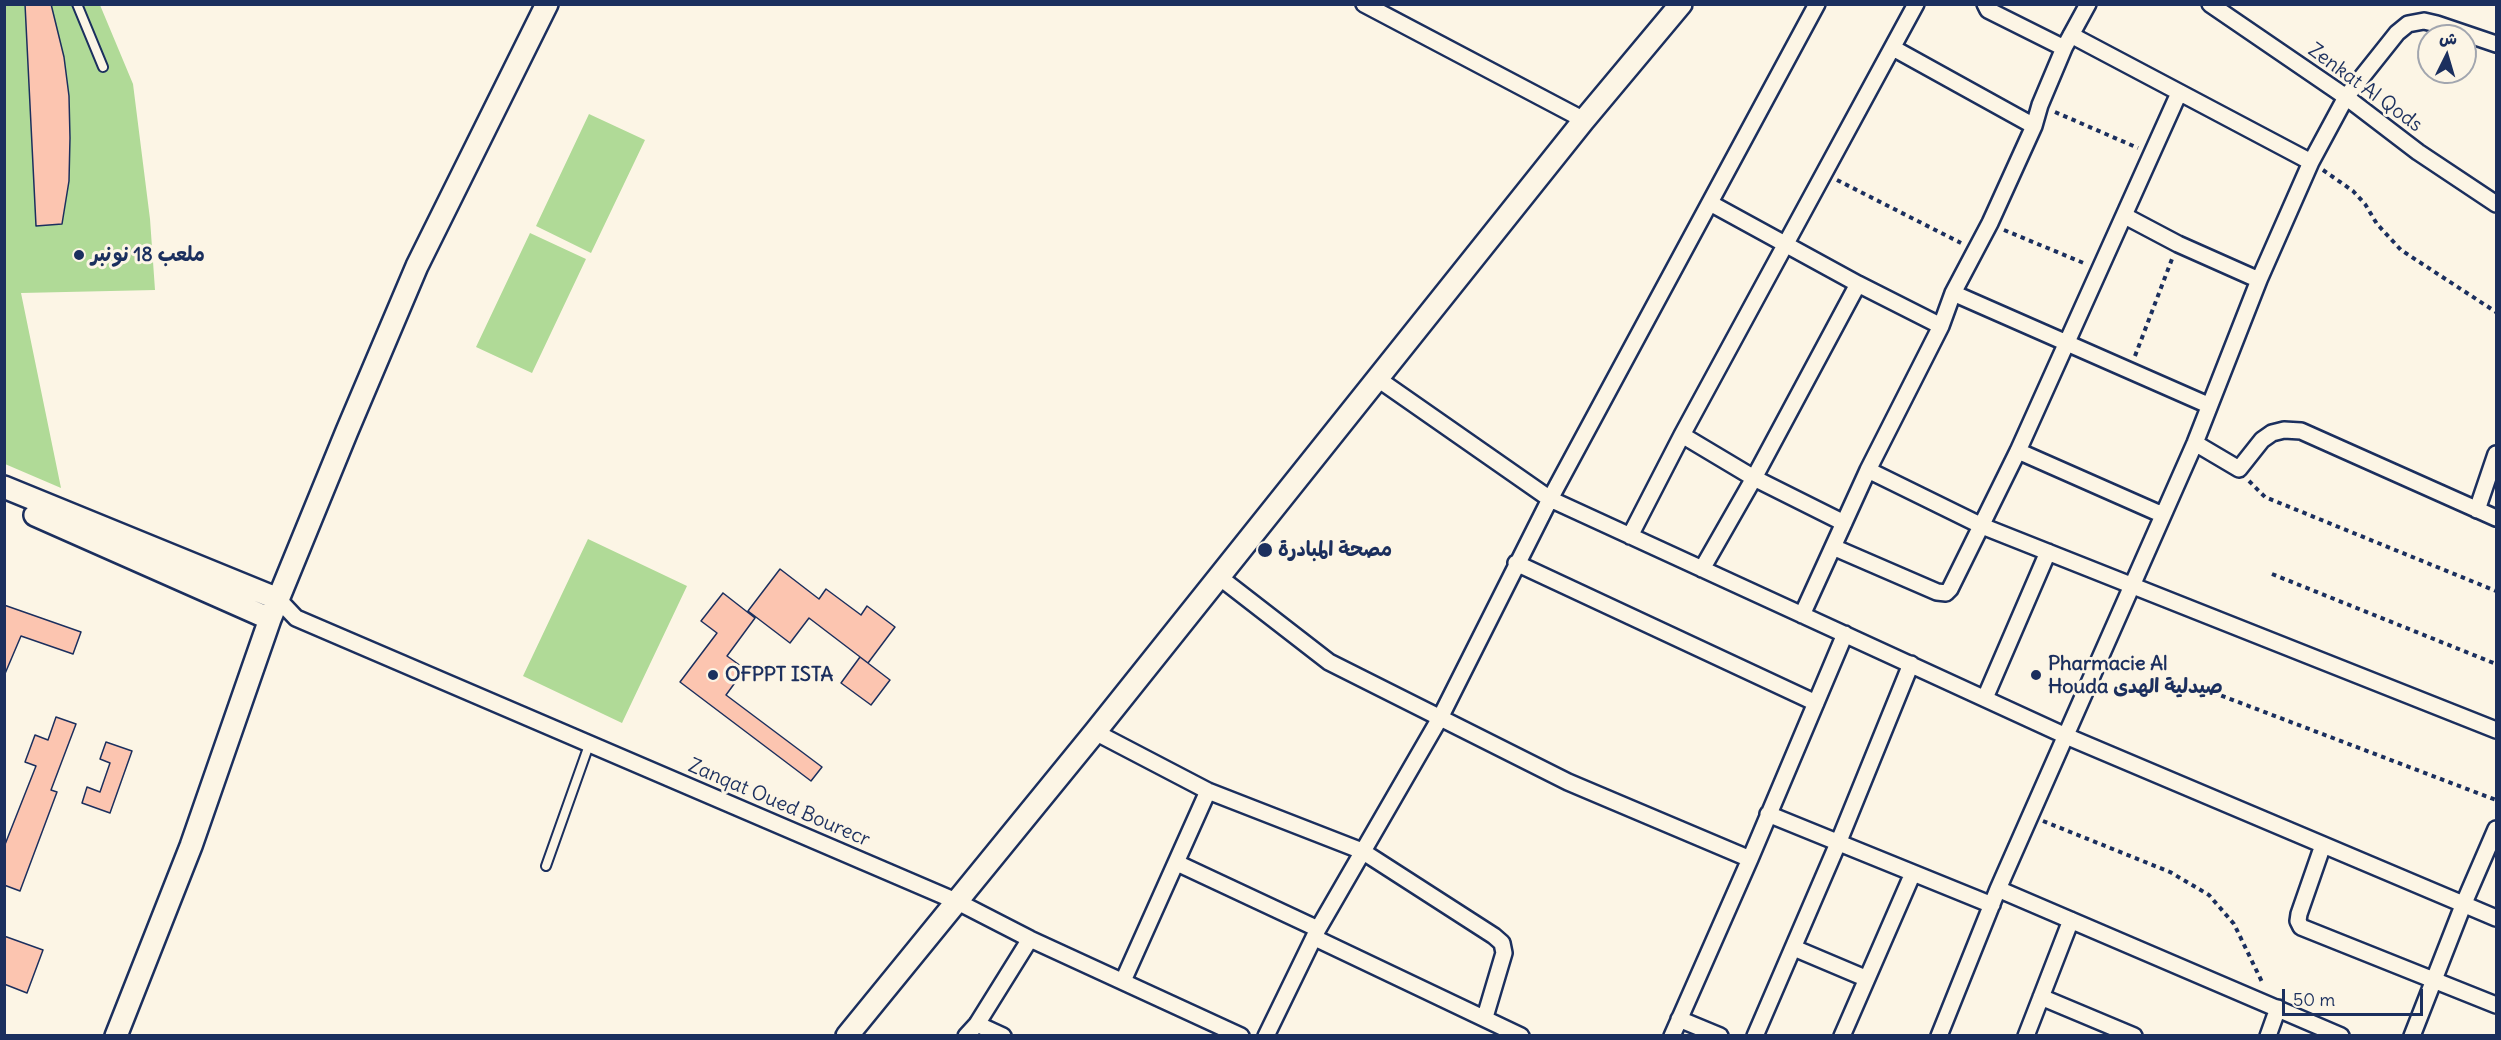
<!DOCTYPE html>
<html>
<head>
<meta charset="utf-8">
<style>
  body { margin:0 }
  #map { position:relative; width:2501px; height:1040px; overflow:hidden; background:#fcf5e5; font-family:Delius,"Playpen Sans Arabic",sans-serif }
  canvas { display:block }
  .frame { position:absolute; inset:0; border:6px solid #1b2f5e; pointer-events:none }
  .north { position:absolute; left:2417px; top:24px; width:60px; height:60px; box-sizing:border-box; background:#fcf5e5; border:2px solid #a2a6af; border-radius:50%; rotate:5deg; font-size:16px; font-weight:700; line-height:24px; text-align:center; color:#1b2f5e }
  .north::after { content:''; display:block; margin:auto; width:21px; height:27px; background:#1b2f5e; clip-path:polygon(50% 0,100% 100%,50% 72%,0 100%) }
  .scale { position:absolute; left:2282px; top:989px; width:141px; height:27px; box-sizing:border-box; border:3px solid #1b2f5e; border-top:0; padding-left:8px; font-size:18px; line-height:21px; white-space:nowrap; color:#1b2f5e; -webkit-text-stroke:4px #fcf5e5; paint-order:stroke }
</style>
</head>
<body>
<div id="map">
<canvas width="2501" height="1040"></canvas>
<div class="frame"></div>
<div class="north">ش</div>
<div class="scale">50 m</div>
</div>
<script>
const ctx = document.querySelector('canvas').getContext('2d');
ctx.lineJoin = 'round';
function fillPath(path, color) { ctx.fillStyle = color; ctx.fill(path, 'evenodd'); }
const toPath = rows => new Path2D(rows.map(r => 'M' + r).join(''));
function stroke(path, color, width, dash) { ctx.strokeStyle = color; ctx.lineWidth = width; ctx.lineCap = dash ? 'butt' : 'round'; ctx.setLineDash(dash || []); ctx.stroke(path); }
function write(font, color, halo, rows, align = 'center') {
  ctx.font = font + ' Delius,"Playpen Sans Arabic",sans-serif'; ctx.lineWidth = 6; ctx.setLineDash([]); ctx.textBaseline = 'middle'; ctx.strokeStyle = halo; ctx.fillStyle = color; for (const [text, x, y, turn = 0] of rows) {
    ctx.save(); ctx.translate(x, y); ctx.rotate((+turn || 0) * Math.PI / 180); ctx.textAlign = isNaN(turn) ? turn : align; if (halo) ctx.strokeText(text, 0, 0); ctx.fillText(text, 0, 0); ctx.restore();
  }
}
fillPath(toPath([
  [5,5,100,5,133,84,150,219,155,290,21,293,61,488,5,464],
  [589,114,645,140,591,253,536,226],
  [530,233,586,259,532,373,476,347],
  [588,539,687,586,622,723,523,676]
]), '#b0da97');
const building = toPath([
  [25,4,51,4,64,57,69,96,70,138,69,181,62,224,36,226,25,4],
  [780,569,819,599,826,589,861,615,867,606,895,627,868,663,809,618,790,643,748,611,780,569],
  [723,593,755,618,727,656,745,669,726,695,822,767,811,781,680,682,717,633,701,621,723,593],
  [4,605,81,632,73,654,21,636,4,676,4,605],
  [860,657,890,680,871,705,841,683,860,657],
  [56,717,76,724,51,790,57,792,20,891,4,885,4,847,36,766,25,762,35,735,48,740,56,717],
  [106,742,132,751,110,813,82,803,87,787,100,792,110,763,100,759,106,742],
  [4,936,43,950,27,993,4,984,4,936]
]);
fillPath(building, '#fcc5b0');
stroke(building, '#1b2f5e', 1.5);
const lane = toPath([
  [77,4,103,67],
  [546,866,589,745]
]);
const street = toPath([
  [1364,4,1584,120],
  [1985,4,1988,10,2064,48],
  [2210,4,2346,97,2418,152,2496,204],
  [2071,35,2311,162],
  [1893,48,2034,126],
  [1710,203,1858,284,1941,326],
  [2125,216,2178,244,2259,280],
  [1953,293,2208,405],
  [1378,379,1550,499,2066,736,2496,918],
  [1682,435,1754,478,1844,523],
  [2195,443,2239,469,2262,440,2272,433,2284,430,2301,431,2496,518],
  [2018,451,2163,515],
  [1868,470,1982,526,2496,730],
  [2477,510,2496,454],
  [1630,536,1682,435,1916,4],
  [1833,547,1937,592,1946,593,1950,589,2018,451,2179,93],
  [1516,563,1816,703],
  [1702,569,1754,478,1858,284],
  [1218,576,1329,662,1568,782,1750,859],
  [278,599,296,618,958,902,1030,939,1241,1036],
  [1802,615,1868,470,1941,326,1953,293,1990,223,2034,126,2040,105,2064,48,2088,4],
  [1985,698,2048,552],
  [1095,732,1208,791,1362,851,1494,936,1502,943,1504,953,1485,1017],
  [1768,814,1992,905],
  [2323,845,2299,914,2298,921,2301,927,2496,1005],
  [1177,863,1318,929],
  [1998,889,2341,1036],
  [1315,938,1521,1036],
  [1794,948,1865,978],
  [1123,981,1208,791],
  [2041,997,2134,1036],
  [1679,1019,1720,1036],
  [977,1024,1003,1036],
  [966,1036,977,1024,1030,939],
  [1266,1036,1318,929,1440,718,1550,499,1817,4],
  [1672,1036,1750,859,1845,634],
  [1755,1036,1839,841,1911,664],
  [1842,1036,1913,873],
  [1939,1036,1998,889,2195,443,2259,280,2311,162,2346,97,2397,33,2408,24,2424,21,2437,24,2496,44],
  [2026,1036,2071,920],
  [2268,1036,2278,1008],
  [2412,1036,2464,903,2496,829]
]);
const secondary = toPath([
  [4,487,278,599],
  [35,515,270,619],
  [116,1036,191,846,270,619,347,431,417,266,547,4],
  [847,1036,1095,732,1584,120,1681,4]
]);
stroke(lane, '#1b2f5e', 12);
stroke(street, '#1b2f5e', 20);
stroke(secondary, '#1b2f5e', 26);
stroke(toPath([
  [2055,112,2138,148],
  [2323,170,2353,191,2365,204,2377,224,2401,250,2496,312],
  [1837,180,1961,243],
  [2004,230,2086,264],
  [2135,356,2172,259],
  [2249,481,2265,497,2496,591],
  [2272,574,2496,664],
  [2196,686,2496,800],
  [2043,821,2170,872,2209,895,2234,924,2263,984]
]), '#1b2f5e', 4, [4.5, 4.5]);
stroke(lane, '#fcf5e5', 8);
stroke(street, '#fcf5e5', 15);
stroke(secondary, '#fcf5e5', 21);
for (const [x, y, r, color] of [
  [79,255,6,"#1b2f5e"],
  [1265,550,8,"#1b2f5e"],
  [713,675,6,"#1b2f5e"],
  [2036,675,6,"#1b2f5e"]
]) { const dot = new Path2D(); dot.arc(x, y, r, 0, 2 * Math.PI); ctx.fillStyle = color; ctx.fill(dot); stroke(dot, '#fcf5e5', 2); }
write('20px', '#1b2f5e', '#fcf5e5', [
  ["Zenkat Al Qods",2365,88,36],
  ["Zanqat Oued Bourecr",779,803,23]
]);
write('bold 20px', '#1b2f5e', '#fcf5e5', [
  ["ملعب 18 نونبر",91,255],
  ["مصحة المبادرة",1278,550],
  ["Pharmacie Al",2048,664],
  ["Houda صيدلية الهدى",2048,687],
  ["OFPPT ISTA",725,675]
], 'left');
</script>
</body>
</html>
